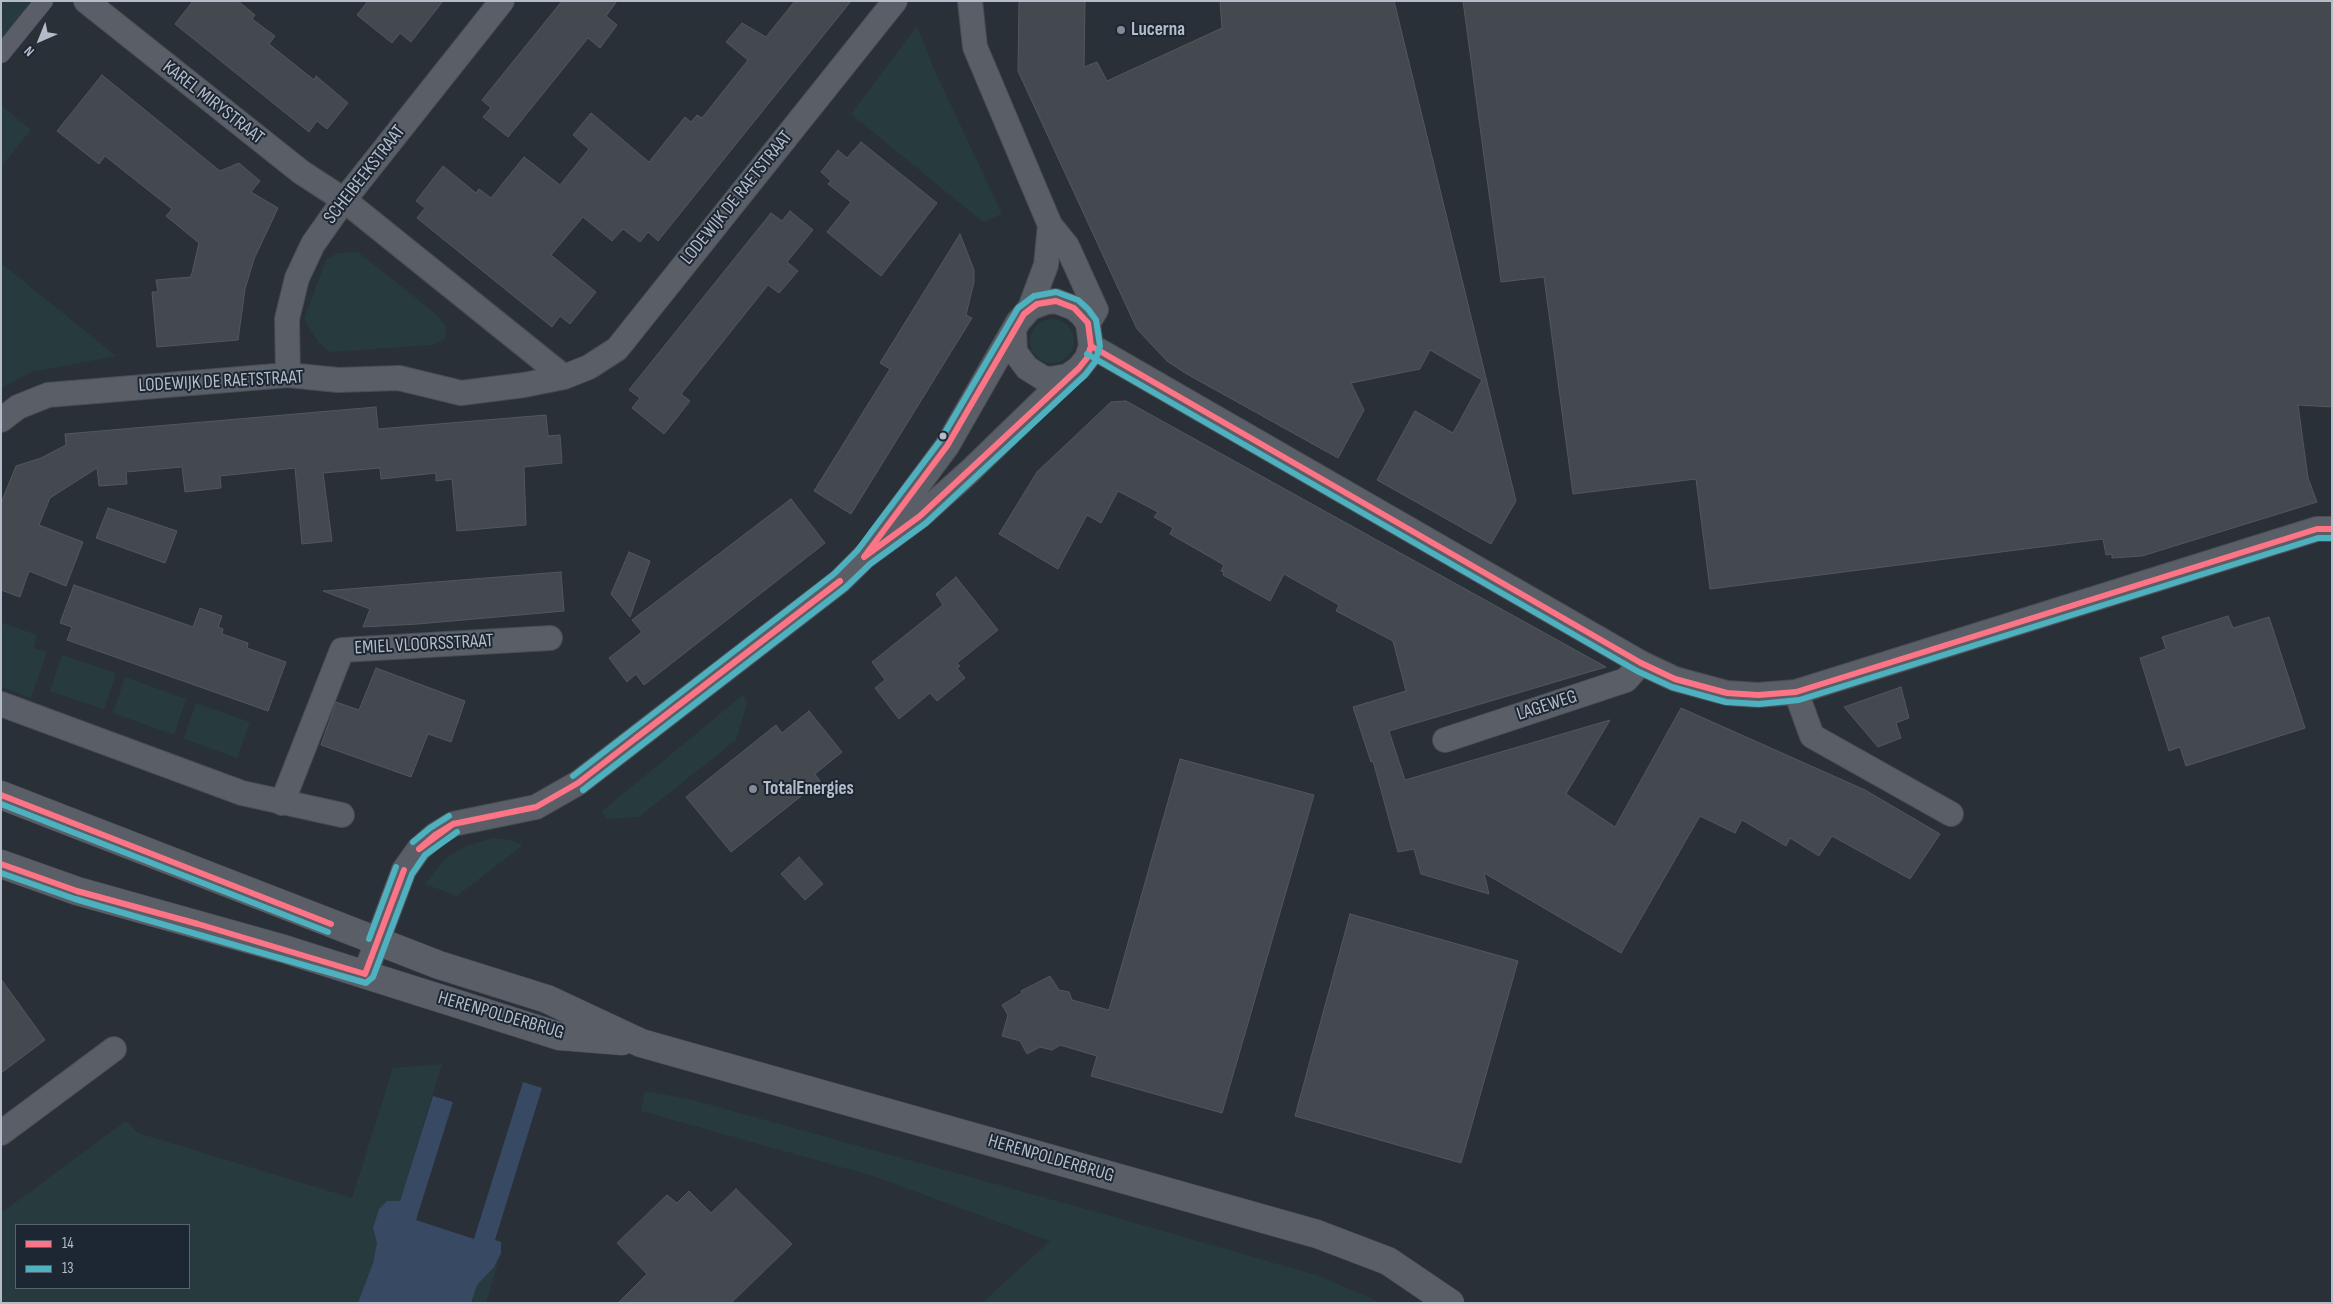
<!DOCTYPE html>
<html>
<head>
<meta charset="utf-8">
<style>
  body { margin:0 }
  #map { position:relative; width:2333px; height:1304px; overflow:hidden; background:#2a3038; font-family:"Sofia Sans Condensed",sans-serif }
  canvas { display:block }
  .frame { position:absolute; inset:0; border:2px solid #b4bcc9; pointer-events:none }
  .legend { position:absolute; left:15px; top:1224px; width:175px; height:65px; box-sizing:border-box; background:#1d2633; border:1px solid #59626f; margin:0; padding:6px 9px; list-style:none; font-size:15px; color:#b4bcc9 }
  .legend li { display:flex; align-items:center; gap:10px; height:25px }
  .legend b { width:25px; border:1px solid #59626f }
  .north { position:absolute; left:15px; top:15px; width:50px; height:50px; -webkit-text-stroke:4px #1d2633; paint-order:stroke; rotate:224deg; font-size:14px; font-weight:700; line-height:20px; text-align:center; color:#b4bcc9 }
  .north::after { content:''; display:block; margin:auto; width:18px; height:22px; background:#b4bcc9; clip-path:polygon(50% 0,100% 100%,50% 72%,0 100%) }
</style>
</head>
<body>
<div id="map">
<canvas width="2333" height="1304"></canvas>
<div class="frame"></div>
<ul class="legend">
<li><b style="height:6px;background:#fc7485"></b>14</li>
<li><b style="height:6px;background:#4db1bf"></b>13</li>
</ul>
<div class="north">N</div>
</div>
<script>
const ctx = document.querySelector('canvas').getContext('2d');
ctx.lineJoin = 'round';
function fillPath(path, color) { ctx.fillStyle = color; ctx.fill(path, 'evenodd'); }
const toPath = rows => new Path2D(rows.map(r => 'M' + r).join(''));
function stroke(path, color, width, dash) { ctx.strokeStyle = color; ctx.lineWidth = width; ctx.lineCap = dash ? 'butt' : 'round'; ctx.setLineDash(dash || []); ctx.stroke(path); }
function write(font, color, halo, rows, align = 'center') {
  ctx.font = font + ' "Sofia Sans Condensed",sans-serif'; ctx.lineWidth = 4; ctx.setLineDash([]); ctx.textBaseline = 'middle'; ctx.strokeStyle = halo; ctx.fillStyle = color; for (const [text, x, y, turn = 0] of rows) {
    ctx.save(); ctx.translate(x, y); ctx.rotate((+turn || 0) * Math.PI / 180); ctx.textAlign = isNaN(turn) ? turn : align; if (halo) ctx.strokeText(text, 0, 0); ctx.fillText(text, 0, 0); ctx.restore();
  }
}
fillPath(toPath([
  [1,1,31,1,32,3,1,41],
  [917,26,934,69,1002,214,983,222,851,114],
  [1,105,31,130,1,167],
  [358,252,436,314,446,327,445,339,432,345,330,352,319,343,304,319,326,260,337,253],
  [1,263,116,356,32,372,1,388],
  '1030 341a22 22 0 1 1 44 0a22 22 0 1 1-44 0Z',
  [1,622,37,635,34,648,47,652,31,698,1,687],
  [62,655,116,673,104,709,50,691],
  [125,677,186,699,174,735,113,713],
  [743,695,747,703,736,740,639,817,607,819,601,812],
  [196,703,250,722,237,758,184,739],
  [493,838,510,840,523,845,457,896,425,884,445,859,464,847],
  [442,1064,400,1201,382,1303,1,1303,1,1213,126,1121,138,1133,352,1198,393,1068],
  [16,1225,189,1225,189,1288,16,1288],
  [645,1091,693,1100,1118,1218,1319,1276,1382,1303,982,1303,1050,1241,873,1176,641,1111],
  [501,1242,501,1253,486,1303,451,1303]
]), '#273a3e');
fillPath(toPath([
  [523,1082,542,1088,495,1240,501,1242,501,1253,494,1267,477,1285,471,1303,358,1303,373,1263,377,1243,373,1228,379,1209,387,1201,400,1201,433,1096,453,1102,416,1220,474,1239]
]), '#384963');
const building = toPath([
  [193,1,238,1,255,15,252,19,275,36,269,44,314,80,316,76,348,103,327,129,317,121,309,132,175,24,193,1],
  [368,1,443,1,411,42,400,33,392,43,357,15,368,1],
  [562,1,617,1,606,16,617,25,600,48,588,38,508,137,483,117,491,108,482,100,562,1],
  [795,1,851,1,658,241,648,232,640,242,623,229,612,241,583,217,551,255,596,292,570,324,560,316,552,327,417,218,425,208,416,201,443,166,476,193,479,189,491,198,524,157,560,185,589,149,573,135,591,113,649,162,685,117,691,122,697,115,702,118,748,60,726,42,742,23,766,37,795,1],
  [1019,1,1085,1,1084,67,1097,62,1107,81,1222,28,1220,1,1394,1,1516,501,1491,544,1377,480,1415,411,1453,433,1482,380,1430,350,1420,369,1351,383,1364,410,1338,458,1185,373,1167,361,1137,329,1018,71,1019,1],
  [1463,1,2332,1,2332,407,2298,405,2308,478,2317,502,2142,556,2112,558,2112,554,2106,555,2103,539,1710,589,1696,479,1573,494,1544,277,1501,282,1463,1],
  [102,75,220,171,239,163,260,181,251,192,278,208,254,259,245,289,238,340,157,347,152,292,158,292,156,280,191,277,199,243,166,216,172,209,105,156,99,164,57,131,102,75],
  [861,142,937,203,881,276,827,232,851,202,828,184,831,181,821,172,838,150,847,158,861,142],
  [790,211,813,230,787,262,798,271,779,293,768,285,681,394,690,401,664,434,632,408,640,398,629,390,771,213,782,221,790,211],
  [960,234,974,270,974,282,966,315,972,318,851,514,814,491,890,369,880,363,960,234],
  [1126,401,1606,667,1389,731,1405,780,1610,720,1566,794,1615,827,1681,708,1865,790,1940,834,1910,879,1832,836,1819,856,1790,838,1786,846,1742,820,1735,833,1700,816,1621,953,1484,873,1489,894,1421,874,1414,849,1398,852,1373,761,1371,762,1353,707,1406,691,1393,641,1336,611,1339,605,1284,574,1270,601,1223,575,1224,572,1221,571,1224,565,1170,534,1173,528,1154,517,1158,512,1118,491,1101,523,1087,515,1058,569,999,534,1037,472,1111,402,1126,401],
  [376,407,378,429,546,415,548,436,560,435,562,463,524,467,526,525,457,531,452,479,436,481,436,473,381,479,380,468,323,473,332,541,302,544,295,468,220,476,221,488,185,492,182,467,126,472,127,484,99,486,97,468,50,498,39,525,83,542,66,586,29,571,20,597,1,590,1,503,16,466,41,458,66,445,65,434,376,407],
  [791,499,825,543,644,685,636,674,627,682,609,658,642,632,632,620,791,499],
  [108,508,177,531,165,563,96,538,108,508],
  [629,552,650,561,630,617,611,594,629,552],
  [561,572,564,611,418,624,363,627,370,609,323,591,561,572],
  [956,577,998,630,957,663,960,666,957,668,965,678,937,701,930,693,899,719,875,688,885,680,872,662,943,605,936,594,956,577],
  [74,585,193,627,200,608,222,616,218,627,223,629,222,634,248,643,247,648,286,662,268,711,67,640,72,627,60,623,74,585],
  [2228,616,2233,628,2269,617,2305,728,2186,766,2180,747,2169,751,2140,658,2166,649,2162,637,2228,616],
  [376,668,465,701,451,742,428,734,411,777,321,745,336,702,359,710,376,668],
  [1901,687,1909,718,1896,723,1901,738,1878,747,1844,707,1901,687],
  [809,711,842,752,815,774,820,781,731,852,686,797,776,725,782,733,809,711],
  [1180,759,1314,795,1222,1113,1091,1076,1097,1056,1060,1045,1052,1050,1040,1047,1027,1054,1020,1041,1002,1036,1008,1015,1002,1005,1022,993,1021,991,1050,976,1059,990,1069,992,1072,1000,1109,1010,1180,759],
  [799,857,823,884,805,900,781,874,799,857],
  [1350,914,1518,961,1461,1163,1295,1116,1350,914],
  [1,979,45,1040,1,1073,1,979],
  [736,1189,792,1244,731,1303,618,1303,647,1274,617,1243,667,1195,677,1203,689,1191,711,1213,736,1189]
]);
fillPath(building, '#444950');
stroke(building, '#52575f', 1);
const pedestrian = toPath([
  [1,54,44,1]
]);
const minor = toPath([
  [86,1,301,172,344,200,564,377],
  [970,1,975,47,1050,225,1067,246,1096,310,1088,323],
  [1014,331,1015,352,1027,368,1043,378,1050,379,1068,376],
  [1091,346,1641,663,1675,679,1727,693,1758,695,1796,692,2317,529,2332,529],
  [288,375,287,319,297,278,313,244,344,200,502,1],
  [1,420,18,407,48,395,288,375,338,380,399,378,461,393,524,385,564,377,589,367,617,349,895,1],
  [879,538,947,446,1018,322,1030,308,1046,265,1050,225],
  [1796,692,1812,736,1951,814],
  [1,704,242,793,342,815],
  [1445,740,1626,680,1641,663],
  [282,803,342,650,550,638],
  [365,974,404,870,419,849,435,835,453,824,536,807,578,783,840,581,864,557,920,516,969,472,1068,376,1079,368,1087,358,1091,346,1088,323,1082,315,1074,308,1056,301,1046,302,1030,308],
  [1,1133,114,1049]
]);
const tertiary = toPath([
  [1,795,439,965,547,999,641,1043,1317,1234,1388,1261,1450,1303],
  [1,864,77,891,284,949,559,1036,622,1041]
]);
stroke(pedestrian, '#484c53', 19);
stroke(minor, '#484c53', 26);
stroke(tertiary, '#484c53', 29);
stroke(pedestrian, '#5a5e66', 18);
stroke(minor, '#5a5e66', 24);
stroke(tertiary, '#5a5e66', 28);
stroke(toPath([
  [1056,301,1074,308,1088,323,1091,346,1087,358,1079,368,920,516,864,557,947,446,1024,314,1037,304,1056,301],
  [1091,346,1641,663,1675,679,1727,693,1758,695,1796,692,2317,529,2332,529],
  [636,738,840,581],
  [636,738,840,581],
  [578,783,636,738],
  [1,795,331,924],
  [536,807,578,783],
  [536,807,578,783],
  [453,824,536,807],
  [453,824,536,807],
  [419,849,435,835,453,824],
  [419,849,453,824],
  [1,864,77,891,198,924,365,974,404,870],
  [377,942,404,870]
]), '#fc7485', 6);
stroke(toPath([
  [1087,354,1637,671,1672,687,1726,702,1759,704,1799,700,2318,538,2332,538],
  [573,776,834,574,857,551,940,441,1018,308,1034,296,1056,292,1078,300,1088,309,1096,320,1100,346,1095,362,1085,375,926,523,870,564,845,588,583,790],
  [1,804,328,932],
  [413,842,430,828,449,816],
  [1,873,75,899,366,983,373,977,412,874,425,855,457,832],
  [369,939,396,867]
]), '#4db1bf', 6);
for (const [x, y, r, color] of [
  [1121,30,5,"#848b96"],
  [943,436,4.5,"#b4bcc9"],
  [753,789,5,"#848b96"]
]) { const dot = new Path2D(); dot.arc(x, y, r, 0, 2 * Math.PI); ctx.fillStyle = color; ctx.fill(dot); stroke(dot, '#1d2633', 2); }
write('bold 19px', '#b4bcc9', '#1d2633', [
  ["Lucerna",1131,30],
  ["TotalEnergies",763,789]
], 'left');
write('19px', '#b4bcc9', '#1d2633', [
  ["KAREL MIRYSTRAAT",213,103,38],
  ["SCHEIBEEKSTRAAT",365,175,-52],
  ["LODEWIJK DE RAETSTRAAT",737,198,-51],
  ["LODEWIJK DE RAETSTRAAT",221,382,-3],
  ["EMIEL VLOORSSTRAAT",424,645,-3],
  ["LAGEWEG",1547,706,-18],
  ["HERENPOLDERBRUG",501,1016,16],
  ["HERENPOLDERBRUG",1051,1159,16]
]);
</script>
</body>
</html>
